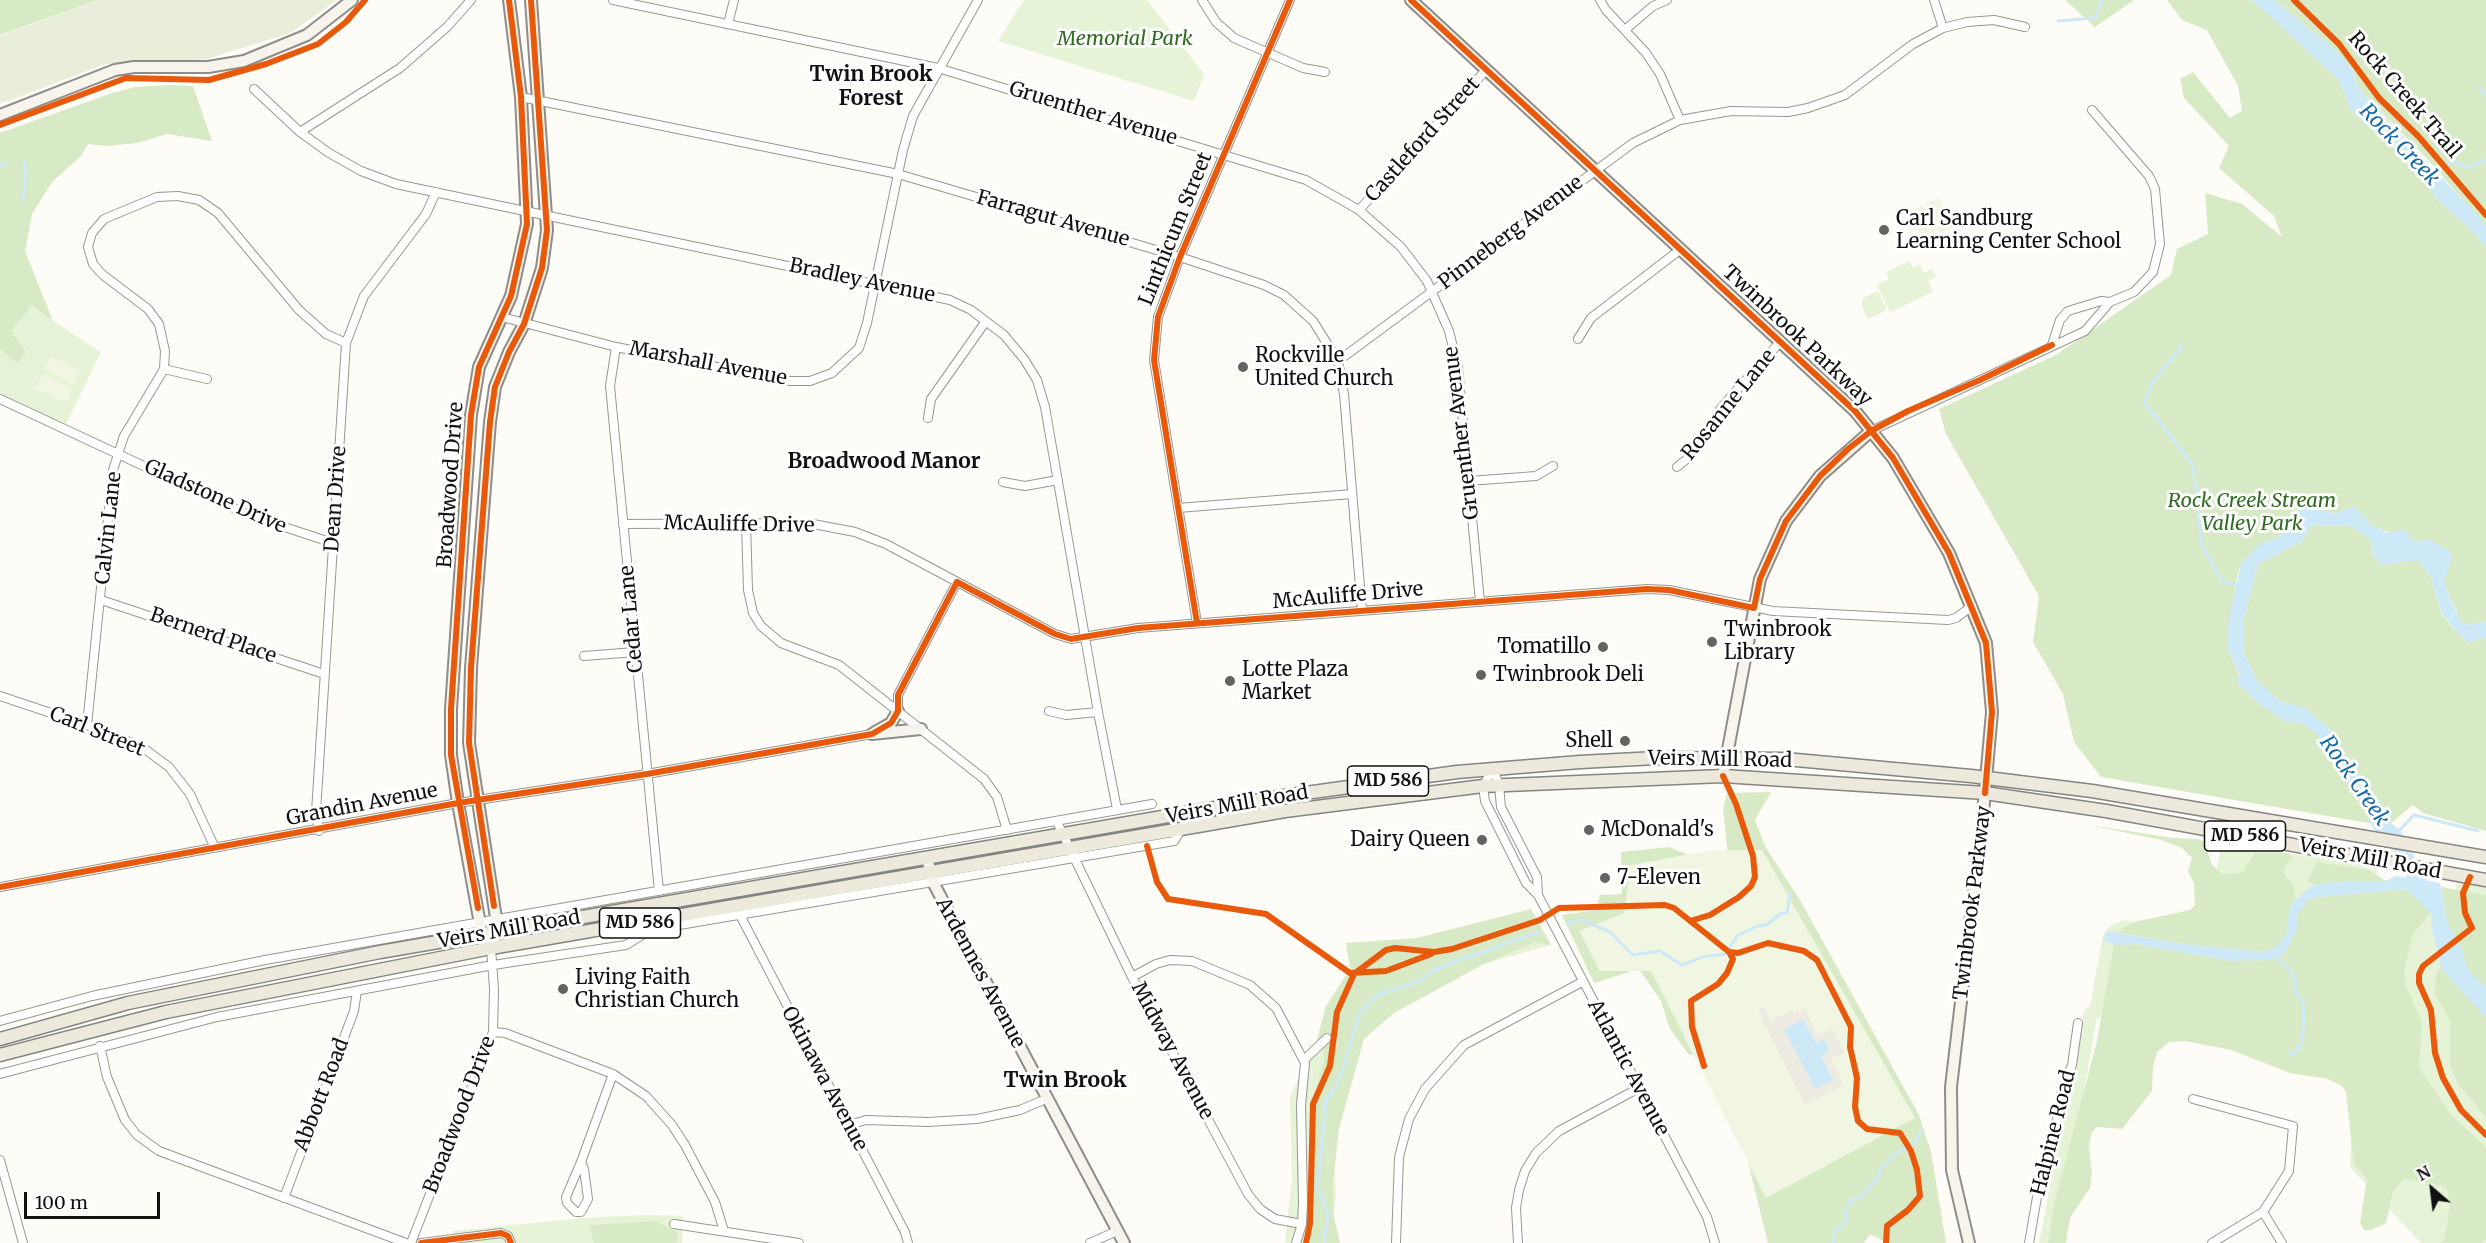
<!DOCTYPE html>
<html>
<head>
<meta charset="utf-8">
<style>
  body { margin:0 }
  #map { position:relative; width:2486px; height:1243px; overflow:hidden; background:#fdfcf7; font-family:Merriweather,serif }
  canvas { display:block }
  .north { position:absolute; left:2402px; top:1159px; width:60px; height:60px; -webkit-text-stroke:4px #fff; paint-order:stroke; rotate:332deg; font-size:16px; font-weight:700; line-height:24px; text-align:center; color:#111 }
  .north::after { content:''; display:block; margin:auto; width:21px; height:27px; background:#111; clip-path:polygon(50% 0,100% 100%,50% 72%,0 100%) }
  .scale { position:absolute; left:24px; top:1192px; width:136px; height:27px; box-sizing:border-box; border:3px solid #111; border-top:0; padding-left:8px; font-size:18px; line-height:21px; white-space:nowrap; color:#111; -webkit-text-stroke:4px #fff; paint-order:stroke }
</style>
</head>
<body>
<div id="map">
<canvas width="2486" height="1243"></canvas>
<div class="north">N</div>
<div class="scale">100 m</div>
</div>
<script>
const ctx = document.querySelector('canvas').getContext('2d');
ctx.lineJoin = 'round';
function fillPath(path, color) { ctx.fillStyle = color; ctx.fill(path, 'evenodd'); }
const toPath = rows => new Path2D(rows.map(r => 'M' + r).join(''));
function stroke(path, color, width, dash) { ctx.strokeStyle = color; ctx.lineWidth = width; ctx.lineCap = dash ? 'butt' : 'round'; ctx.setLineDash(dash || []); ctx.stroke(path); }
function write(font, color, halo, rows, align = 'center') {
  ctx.font = font + ' Merriweather,serif'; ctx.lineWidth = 6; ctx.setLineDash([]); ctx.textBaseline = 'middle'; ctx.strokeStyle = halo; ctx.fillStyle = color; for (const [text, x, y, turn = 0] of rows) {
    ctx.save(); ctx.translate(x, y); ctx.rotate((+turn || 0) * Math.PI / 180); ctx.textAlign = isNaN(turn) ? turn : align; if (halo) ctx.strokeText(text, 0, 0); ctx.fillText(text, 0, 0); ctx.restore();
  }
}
fillPath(toPath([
  [1024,0,1147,0,1204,74,1194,101,998,41],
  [0,233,53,321,101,352,64,428,0,399],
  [1909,261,1913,268,1920,265,1924,273,1932,269,1936,277,1928,281,1933,292,1890,312,1877,285,1889,279,1886,272],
  [1878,291,1887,310,1868,319,1862,306,1863,298],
  [2222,842,2377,868,2375,885,2454,899,2457,881,2486,886,2486,1243,2421,1243,2350,1167,2355,1072,2097,1018,2056,1243,2039,1243,2084,1010,2090,1006,2103,935,2111,925,2124,920,2170,934,2205,928],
  [1531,909,1551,945,1451,973,1399,994,1360,1038,1331,1114,1336,1193,1331,1243,1285,1243,1292,1178,1290,1097,1317,1040,1326,1006],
  [648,1215,683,1216,682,1243,454,1243,453,1231,582,1218]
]), '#e7f3d7');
fillPath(toPath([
  [0,0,98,0,0,35],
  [2065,0,2134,0,2095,27],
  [2167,0,2252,0,2262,8,2339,80,2352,112,2408,161,2439,201,2474,233,2486,248,2486,622,2470,625,2461,622,2444,582,2415,542,2372,526,2353,506,2335,514,2312,506,2298,510,2280,537,2261,544,2241,564,2237,577,2227,647,2246,690,2256,701,2286,722,2301,722,2317,734,2374,824,2101,777,2074,742,2063,694,2033,642,2039,596,1946,434,1939,409,2056,355,2171,275,2177,249,2208,234,2205,193,2242,204,2282,237,2274,216,2219,168,2229,146,2184,98,2180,79,2193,72,2230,118,2242,111,2238,86,2207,30,2182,20],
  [2274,0,2486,0,2486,227,2431,163,2358,88,2352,69,2334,49],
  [170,85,193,86,212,141,167,134,137,143,106,146,88,144,81,156,52,182,32,214,25,251,53,321,32,305,11,331,26,352,17,363,0,349,0,133,112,93,135,87],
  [2311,525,2351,526,2371,540,2373,554,2381,565,2405,561,2419,561,2431,577,2442,615,2467,643,2486,637,2486,831,2423,813,2413,805,2390,824,2379,800,2350,764,2334,733,2305,708,2279,701,2256,679,2244,653,2244,618,2258,564,2301,542],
  [1771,792,1755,820,1766,848,1800,900,1919,1115,1931,1152,1946,1243,1887,1243,1870,1234,1864,1243,1768,1243,1748,1162,1715,1054,1689,1055,1670,1029,1661,1001,1639,969,1594,983,1562,915,1596,910,1600,895,1622,894,1621,852,1669,847,1686,854,1694,867,1731,884,1723,809,1727,793],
  [2089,825,2173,838,2198,839,2205,843,2211,863,2221,874,2236,874,2243,871,2255,853,2285,853,2293,857,2284,868,2284,875,2293,885,2296,899,2290,906,2286,935,2277,946,2264,952,2183,944,2116,932,2134,922,2190,910,2195,905,2194,883,2188,871,2192,858,2182,848,2161,840],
  [2317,862,2369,870,2386,881,2347,881,2315,885,2307,881],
  [2441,887,2486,895,2486,988,2467,968,2460,944,2448,925],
  [2406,889,2431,913,2412,935,2404,973,2406,987,2422,1021,2419,1068,2452,1116,2486,1147,2486,1238,2481,1243,2439,1243,2444,1240,2446,1232,2450,1204,2447,1189,2441,1185,2404,1179,2393,1192,2386,1223,2371,1230,2364,1230,2360,1223,2367,1179,2354,1164,2346,1092,2342,1086,2328,1079,2290,1073,2231,1050,2185,1041,2169,1042,2157,1052,2153,1068,2152,1091,2122,1129,2097,1127,2092,1132,2089,1146,2092,1173,2090,1188,2070,1218,2066,1243,2048,1243,2055,1201,2097,1041,2114,945,2136,944,2231,961,2272,960,2284,954,2287,949,2297,929,2297,914,2310,898],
  [1531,909,1551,945,1535,942,1482,965,1394,1013,1364,1039,1339,1129,1333,1183,1334,1217,1340,1243,1308,1243,1315,1223,1310,1112,1325,1057,1317,1040,1326,1006,1350,969,1346,943,1417,938],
  [2441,967,2486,1018,2486,1118,2458,1083,2450,1066,2450,1021,2435,994,2436,972],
  [656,1221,678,1233,677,1243,594,1243,589,1225]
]), '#d8eac5');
fillPath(toPath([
  [98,0,337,0,290,33,207,59,105,64,0,104,0,36]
]), '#e9eedb');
fillPath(toPath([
  [1939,198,1953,228,1939,235,1925,204],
  [1923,205,1938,235,1923,242,1909,211],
  [51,356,80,371,73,385,44,369],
  [43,374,72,389,65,403,36,388],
  [1712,850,1762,850,1915,1118,1766,1198,1651,971,1600,971,1579,931,1624,913,1631,865]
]), '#f0f6e1');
fillPath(toPath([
  [1764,1007,1771,1021,1792,1010,1794,1014,1805,1009,1818,1035,1832,1028,1844,1053,1831,1059,1844,1085,1805,1105,1766,1027,1759,1010],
  [1803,1019,1816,1043,1825,1039,1821,1056,1833,1080,1785,1029]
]), '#edebe2');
fillPath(toPath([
  [2252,0,2274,0,2334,49,2352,69,2358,88,2477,215,2486,227,2486,248,2474,233,2439,201,2408,161,2352,112,2339,80],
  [2312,506,2335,514,2353,506,2373,526,2388,533,2403,529,2415,542,2429,539,2453,554,2444,582,2454,607,2461,622,2470,625,2486,622,2486,637,2467,643,2442,614,2431,577,2419,561,2405,561,2381,565,2373,554,2371,540,2351,526,2312,525,2301,542,2258,564,2244,618,2244,653,2256,679,2279,701,2305,708,2334,733,2350,764,2379,800,2390,824,2374,824,2317,734,2301,723,2286,722,2255,701,2246,690,2241,689,2237,681,2240,675,2227,647,2227,629,2241,564,2261,543,2280,537,2298,510],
  [2395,876,2440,883,2448,925,2460,944,2467,968,2486,988,2486,1018,2446,974,2441,967,2432,930,2431,914,2406,889,2310,898,2297,914,2297,929,2287,949,2284,954,2272,960,2231,961,2136,944,2114,945,2104,941,2106,931,2183,944,2264,952,2277,946,2286,935,2290,906,2307,889,2315,885,2347,881,2386,881],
  [1803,1019,1816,1043,1824,1039,1830,1051,1821,1056,1833,1080,1815,1089,1784,1029]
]), '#cde8f7');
stroke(toPath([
  [2058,21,2095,18,2102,0],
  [2479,87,2486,96],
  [0,166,7,164],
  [2434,171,2454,161,2468,168,2486,159],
  [23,200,26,176,24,161],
  [2182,346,2152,383,2144,402,2193,465,2202,546,2222,582,2240,585],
  [2394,836,2414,815,2478,831],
  [1568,924,1579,919,1610,932,1633,955,1660,951,1682,965,1702,957,1726,954,1738,935,1758,926,1766,925,1782,913,1787,913,1790,893],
  [2278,958,2292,973,2296,983,2293,991,2303,1001,2304,1026,2299,1049,2290,1055],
  [1324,1243,1328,1214,1318,1188,1326,1100,1336,1087,1345,1063,1359,1014,1377,995,1422,980,1432,971,1446,965,1539,932],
  [1833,1243,1835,1232,1847,1221,1845,1214,1850,1201,1860,1197,1878,1177,1881,1168,1897,1153,1916,1142,1921,1130]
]), '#cde8f7', 3);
stroke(toPath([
  [2372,805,2380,824,2394,836,2427,898]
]), '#cde8f7', 16);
const street = toPath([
  [613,0,938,68,1306,180,1359,210,1401,247,1427,281,1449,331,1458,368,1480,602],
  [1202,0,1216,22,1234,38,1303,68,1325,72],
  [1600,0,1606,10,1646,53,1660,74,1680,120],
  [1934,0,1943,28],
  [728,24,734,0],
  [1625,30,1653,6,1667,0],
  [254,89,300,132,329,153,361,171,396,184,950,300,971,310,1004,335,1024,359,1037,380,1045,407,1098,712,1117,809],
  [521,97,898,174,1180,257,1264,285,1284,295,1313,321,1338,361,1344,394,1362,611],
  [2092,110,2149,176,2155,189,2160,244,2153,272,2134,292,2110,302],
  [300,132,400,68,447,27,471,0],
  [1359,210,1486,70],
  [502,317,616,347,788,381,810,381,832,373,859,348,867,323,903,150,913,116,978,0],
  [1578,339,1591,318,1681,249],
  [616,347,610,386,659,891],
  [1338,361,1633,143,1680,120,1731,111,1788,112,1808,108,1845,95,1913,44,1943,28,1967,22,1994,20,2025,27],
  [164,369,207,379],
  [0,399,251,516,333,543],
  [928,418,931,399,986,321],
  [1871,431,2085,331,2110,302,2101,301,2068,311,2060,320,2052,345],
  [1677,467,1694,453,1721,408,1780,342],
  [1469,481,1536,476,1553,466],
  [1003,482,1025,486,1058,480],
  [1178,508,1352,494],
  [746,522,748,590,753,613,761,626,781,643,839,665,984,779,997,797,1007,830],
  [623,524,808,523,855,532,886,544,1055,634,1071,639,1138,628,1647,589,1669,590,1773,611,1948,620,1956,618,1972,606],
  [101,600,324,674],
  [1197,623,1154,360,1158,317,1180,257,1290,0],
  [584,656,635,652],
  [0,696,87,725,142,747,169,767,190,794,215,848],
  [898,711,898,695,957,582],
  [1049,711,1066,715,1098,712],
  [87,725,113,470,124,436,164,369,165,351,159,324,148,309,103,275,93,264,88,247,92,233,104,219,157,197,178,196,199,200,218,213,299,310,326,334,346,343],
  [1493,769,1483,786,1485,801,1526,883,1538,895,1707,1217,1715,1243],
  [1493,769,1499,785,1501,807,1537,877,1538,895],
  [1057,822,1132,977,1248,1194,1260,1209,1275,1219,1302,1224],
  [319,831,316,812,346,343,364,296,426,214,436,192],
  [0,887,458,803,647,774,872,734],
  [740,915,905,1232,908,1243],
  [1132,977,1156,964,1170,960,1192,961,1250,985,1276,1008,1305,1063,1301,1105,1303,1203,1302,1224,1296,1243],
  [0,1021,92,996,265,960,1152,804],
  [493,1032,505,1033,613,1074,646,1096,672,1125,685,1145,715,1202,724,1231],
  [100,1046,107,1077,125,1120,137,1135,159,1151,406,1243],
  [1304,1060,1327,1038],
  [0,1074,217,1017,493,965,626,945,650,930,1174,841,1181,830],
  [2193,1099,2293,1126,2289,1171,2263,1212,2212,1243],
  [849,1125,866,1120,928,1122,977,1119,1020,1110,1046,1099],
  [0,1160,23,1243],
  [581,1162,584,1169,588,1199,581,1212,576,1212,567,1203,566,1197,581,1162],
  [581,1162,613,1074],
  [284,1198,354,1011,357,991],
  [2263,1212,2282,1243],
  [674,1224,799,1243],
  [411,1243,493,1032,494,989,491,948],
  [421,1243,501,1233,508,1236,511,1243],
  [1090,1243,1117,1231],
  [1396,1243,1399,1157,1409,1119,1425,1089,1464,1045,1582,982],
  [1518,1243,1516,1208,1519,1190,1525,1171,1536,1153,1559,1131,1639,1088],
  [2029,1243,2037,1197,2051,1154,2062,1089,2072,1065,2078,1023]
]);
const secondary = toPath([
  [1411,0,1855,411,1893,458,1949,553,1986,643,1992,712,1983,813,1951,1087,1952,1170,1969,1243],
  [0,115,115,70,134,67,208,67,244,61,307,35,352,0],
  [875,732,891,723,898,711],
  [872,734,921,729],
  [1723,776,1760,579,1786,521,1820,476,1871,431],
  [927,859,935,886,1124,1243],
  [491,948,482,935,458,803,451,755,451,709,471,415,479,367,511,296,527,224,521,97,509,0],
  [491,948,497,932,496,918,469,743,471,668,490,422,495,387,509,352,524,324,542,268,547,230,531,0]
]);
const primary = toPath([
  [0,1039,128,1003,380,952,1284,796,1457,772,1580,762,1656,758,1785,759,1971,776,2092,791,2486,857],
  [0,1055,166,1012,491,948,1285,811,1483,786,1723,776,1985,793,2106,811,2486,880]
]);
stroke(street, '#979795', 10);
stroke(secondary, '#8e8d8b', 14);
stroke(primary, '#858482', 15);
stroke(street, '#fffffe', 8);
stroke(secondary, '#f6f4eb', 10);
stroke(primary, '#ede9dc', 12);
stroke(toPath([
  [1411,0,1855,411,1893,458,1949,553,1986,643,1992,712,1985,793],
  [2294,0,2339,44,2379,98,2419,137,2486,215],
  [0,125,126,78,209,80,266,64,318,44,346,22,365,0],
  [1197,623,1154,360,1158,317,1180,257,1290,0],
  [1147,846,1157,882,1168,899,1266,914,1350,973,1386,971,1431,954],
  [2470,877,2463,893,2465,913,2472,928,2423,966,2419,974,2419,983,2431,1010,2435,1053,2443,1078,2461,1110,2486,1135],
  [0,887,458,803,647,774,872,734,891,723,898,711,898,695,957,582,1055,634,1071,639,1138,628,1647,589,1669,590,1754,608,1760,579,1786,521,1820,476,1848,449,1871,431,1908,411,1980,380,2052,345],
  [494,906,469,743,471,668,490,422,495,387,509,352,524,324,542,268,547,230,531,0],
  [478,908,451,755,451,709,471,415,479,367,511,296,527,224,521,97,509,0],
  [1690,921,1710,915,1739,897,1751,886,1755,877,1753,856,1736,804,1723,776],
  [1704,1066,1692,1027,1691,1001,1718,984,1727,973,1733,959,1729,952],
  [421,1243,501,1233,508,1236,511,1243],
  [1306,1243,1310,1224,1313,1104,1330,1066,1337,1012,1354,974,1386,950,1395,948,1434,952,1452,949,1540,920,1559,908,1665,905,1674,908,1729,952,1738,953,1768,943,1804,951,1817,960,1851,1027,1850,1047,1857,1078,1855,1107,1858,1121,1867,1129,1900,1133,1911,1151,1917,1170,1920,1196,1908,1210,1887,1226,1886,1243]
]), '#e8590c', 6);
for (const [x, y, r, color] of [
  [1884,230,6,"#646362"],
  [1243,367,6,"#646362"],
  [1712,642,6,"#646362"],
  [1603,647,6,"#646362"],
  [1481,675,6,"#646362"],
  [1230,681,6,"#646362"],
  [1625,741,6,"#646362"],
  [1589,830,6,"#646362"],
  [1482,840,6,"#646362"],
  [1605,878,6,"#646362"],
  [563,989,6,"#646362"]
]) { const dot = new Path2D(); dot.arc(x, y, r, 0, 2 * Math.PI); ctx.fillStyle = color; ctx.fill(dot); stroke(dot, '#fff', 2); }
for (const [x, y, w] of [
  [1388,781,81],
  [2245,836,81],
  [640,923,81]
]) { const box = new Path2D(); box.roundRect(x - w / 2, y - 15, w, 30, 4.5); ctx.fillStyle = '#fff'; ctx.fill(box); stroke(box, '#111', 1.5); }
write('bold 18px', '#111', null, [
  ["MD 586",1388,781],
  ["MD 586",2245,836],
  ["MD 586",640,923]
]);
write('italic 20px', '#2f6b1f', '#fff', [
  ["Memorial Park",1125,39],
  ["Rock Creek Stream",2252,501],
  ["Valley Park",2252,524]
]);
write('20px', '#111', '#fff', [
  ["Rock Creek Trail",2404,95,49],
  ["Gruenther Avenue",1093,114,17],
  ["Castleford Street",1423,140,-48],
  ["Farragut Avenue",1053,219,16],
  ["Linthicum Street",1176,229,-68],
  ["Pinneberg Avenue",1511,233,-37],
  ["Bradley Avenue",862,281,12],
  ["Twinbrook Parkway",1797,336,43],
  ["Marshall Avenue",708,364,11],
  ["Rosanne Lane",1729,405,-51],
  ["Gruenther Avenue",1462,433,-97],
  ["Broadwood Drive",451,485,-86],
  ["Gladstone Drive",215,497,24],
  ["Dean Drive",336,499,-86],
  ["McAuliffe Drive",739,525,1],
  ["Calvin Lane",109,528,-84],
  ["McAuliffe Drive",1348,596,-5],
  ["Cedar Lane",632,619,-95],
  ["Bernerd Place",213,636,19],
  ["Carl Street",97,732,22],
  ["Veirs Mill Road",1720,760,1],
  ["Grandin Avenue",362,805,-11],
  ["Veirs Mill Road",1237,805,-10],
  ["Veirs Mill Road",2370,859,11],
  ["Twinbrook Parkway",1973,903,-83],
  ["Veirs Mill Road",509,930,-10],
  ["Ardennes Avenue",980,973,62],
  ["Midway Avenue",1172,1051,62],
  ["Atlantic Avenue",1628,1068,62],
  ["Okinawa Avenue",824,1079,62],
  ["Abbott Road",322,1095,-69],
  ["Broadwood Drive",460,1115,-69],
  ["Halpine Road",2054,1133,-76]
]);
write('20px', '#111', '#fff', [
  ["Carl Sandburg",1896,219],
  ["Learning Center School",1896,242],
  ["Rockville",1255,356],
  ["United Church",1255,379],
  ["Twinbrook",1724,630],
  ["Library",1724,653],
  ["Tomatillo",1591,647,"right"],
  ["Lotte Plaza",1242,670],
  ["Market",1242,693],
  ["Twinbrook Deli",1493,675],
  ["Shell",1613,741,"right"],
  ["McDonald's",1601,830],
  ["Dairy Queen",1470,840,"right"],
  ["7-Eleven",1617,878],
  ["Living Faith",575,978],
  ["Christian Church",575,1001]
], 'left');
write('bold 21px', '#111', '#fff', [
  ["Twin Brook",871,75],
  ["Forest",871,99],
  ["Broadwood Manor",884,462],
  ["Twin Brook",1065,1081]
]);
write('italic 21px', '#1768a6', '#fff', [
  ["Rock Creek",2399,145,46],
  ["Rock Creek",2354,781,55]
]);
</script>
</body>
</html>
